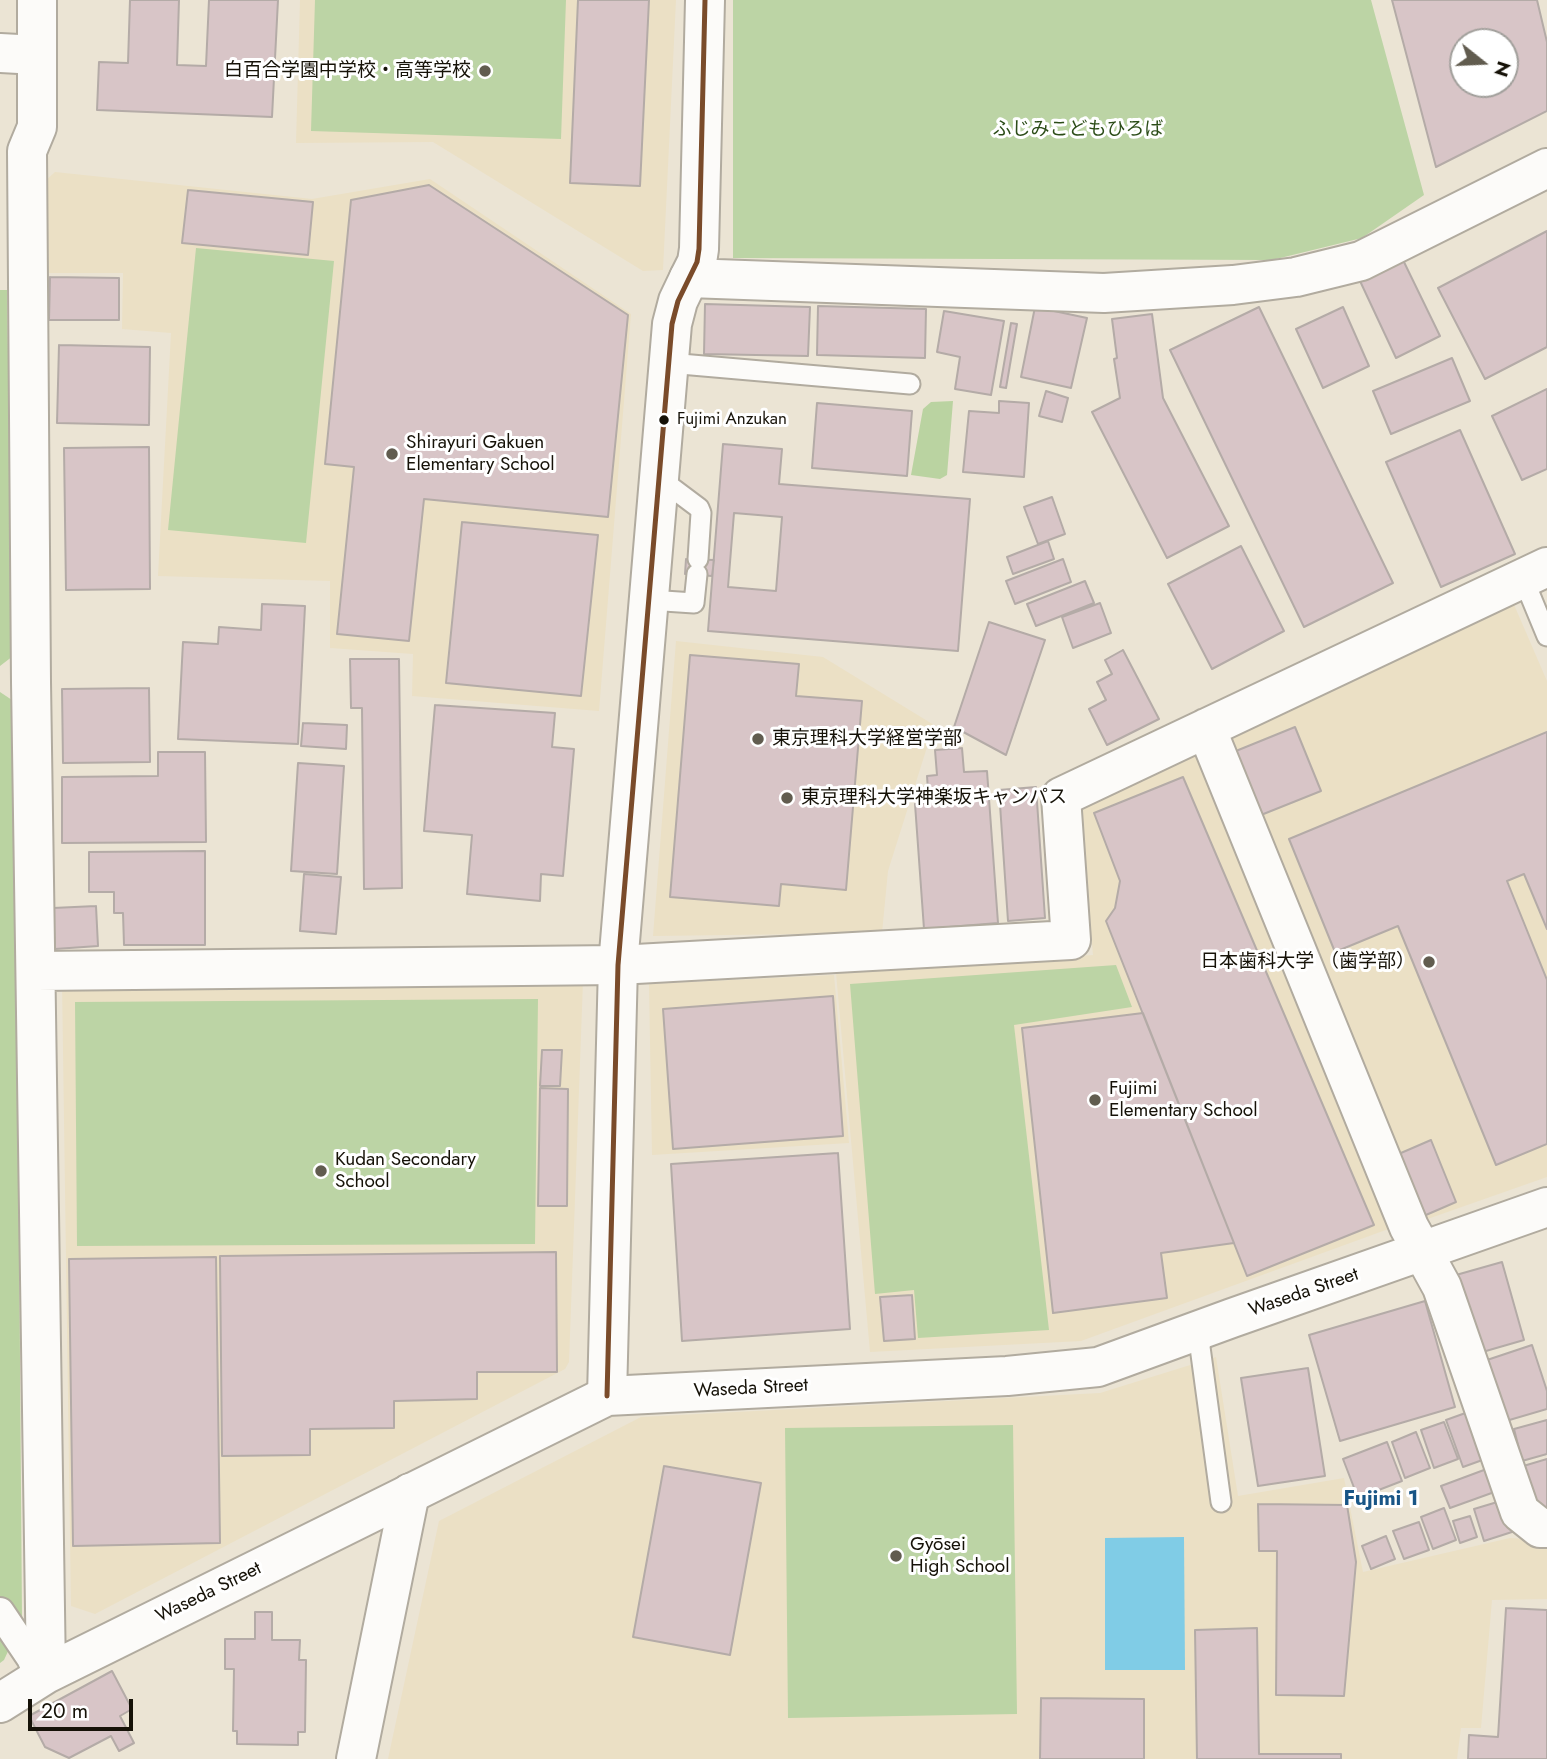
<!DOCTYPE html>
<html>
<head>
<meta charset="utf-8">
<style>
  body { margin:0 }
  #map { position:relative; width:1547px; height:1759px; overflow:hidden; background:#ebe4d4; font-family:Jost,sans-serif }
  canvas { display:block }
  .north { position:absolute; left:1449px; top:28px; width:70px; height:70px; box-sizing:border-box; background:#fff; border:2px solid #a2a09c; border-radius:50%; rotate:108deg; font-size:19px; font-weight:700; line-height:28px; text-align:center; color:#161208 }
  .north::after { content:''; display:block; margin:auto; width:24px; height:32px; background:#615c4f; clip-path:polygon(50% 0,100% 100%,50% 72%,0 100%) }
  .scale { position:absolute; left:28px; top:1699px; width:105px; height:32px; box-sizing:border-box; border:4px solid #161208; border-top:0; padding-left:9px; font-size:21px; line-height:24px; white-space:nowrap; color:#161208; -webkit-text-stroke:5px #fff; paint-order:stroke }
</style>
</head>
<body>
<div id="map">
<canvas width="1547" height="1759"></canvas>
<div class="north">N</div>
<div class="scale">20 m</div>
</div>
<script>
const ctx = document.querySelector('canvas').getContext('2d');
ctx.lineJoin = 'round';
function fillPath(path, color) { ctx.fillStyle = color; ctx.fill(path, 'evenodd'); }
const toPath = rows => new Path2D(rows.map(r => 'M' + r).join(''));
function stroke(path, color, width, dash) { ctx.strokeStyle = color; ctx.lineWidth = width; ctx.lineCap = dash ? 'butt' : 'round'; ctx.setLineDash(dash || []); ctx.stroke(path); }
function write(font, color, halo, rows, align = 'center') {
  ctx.font = font + ' Jost,"Noto Sans JP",sans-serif'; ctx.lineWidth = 6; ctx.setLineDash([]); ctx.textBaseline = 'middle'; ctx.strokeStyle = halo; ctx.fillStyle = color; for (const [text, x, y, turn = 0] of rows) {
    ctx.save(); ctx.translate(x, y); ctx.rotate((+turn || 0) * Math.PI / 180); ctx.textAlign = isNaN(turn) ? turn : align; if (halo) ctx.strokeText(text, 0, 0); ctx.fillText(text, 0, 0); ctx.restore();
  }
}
fillPath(toPath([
  [300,0,676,0,663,270,643,271,433,142,296,143],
  [55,172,312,199,430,179,631,314,599,711,412,696,413,654,330,648,330,581,158,576,171,333,122,329,123,273,45,273,44,182],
  [1512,600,1547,681,1547,1177,1419,1222,1223,738],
  [676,641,823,657,934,725,888,871,882,933,653,936],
  [1201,751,1394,1227,1081,1341,870,1352,836,973,1093,955,1079,809],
  [834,975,849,1143,652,1155,649,984],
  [62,981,583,981,569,1362,565,1369,95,1614,71,1606],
  [1216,1357,1238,1496,1344,1478,1363,1572,1510,1538,1547,1540,1547,1599,1492,1600,1481,1728,1461,1728,1457,1759,388,1759,439,1521,641,1417,1100,1393]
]), '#ebe0c5');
fillPath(toPath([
  [315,0,566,0,561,139,311,131],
  [733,0,1371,0,1424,195,1362,238,1272,260,733,258],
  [196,248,334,261,306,543,168,530],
  [1116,965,1132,1007,1014,1025,1049,1330,918,1338,914,1290,875,1294,850,984],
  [538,999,535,1244,77,1246,75,1002],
  [1013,1425,1017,1714,788,1718,785,1428]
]), '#bcd4a5');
fillPath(toPath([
  [0,290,7,290,13,656,0,666],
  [953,401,947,475,940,479,911,475,923,409,931,402],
  [0,692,15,702,22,1621,4,1660,0,1663]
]), '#bad3a1');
fillPath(toPath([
  [1184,1537,1185,1670,1105,1670,1105,1538]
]), '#80cce6');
const building = toPath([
  [130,0,179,0,177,65,206,66,209,0,278,0,272,117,97,110,99,62,128,63,130,0],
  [578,0,649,0,640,186,570,183,578,0],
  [1392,0,1537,0,1547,42,1547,111,1436,167,1392,0],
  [1463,42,1505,42,1505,84,1463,84,1463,42],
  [429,185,628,315,608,517,424,499,409,641,337,634,354,467,325,464,351,200,429,185],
  [188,190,313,202,308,255,182,243,188,190],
  [1547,231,1547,347,1485,379,1438,288,1547,231],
  [1403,260,1440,336,1396,358,1360,281,1403,260],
  [50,277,119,278,119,320,49,320,50,277],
  [705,304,810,307,808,356,704,354,705,304],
  [818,306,926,309,925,358,817,355,818,306],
  [1035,307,1087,318,1071,388,1021,377,1035,307],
  [1259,307,1393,583,1304,627,1170,350,1259,307],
  [1343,307,1369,366,1323,388,1296,329,1343,307],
  [944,311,1004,321,991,395,955,389,960,357,937,352,944,311],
  [1152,314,1163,398,1229,526,1167,558,1092,412,1120,398,1114,359,1117,358,1112,319,1152,314],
  [1011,323,1017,324,1006,388,1000,387,1011,323],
  [59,345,150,347,149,425,57,423,59,345],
  [1452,358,1470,401,1391,434,1373,391,1452,358],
  [1547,389,1547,469,1522,480,1492,416,1547,389],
  [1046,391,1068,398,1062,422,1039,416,1046,391],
  [999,401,1029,403,1024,477,963,472,969,411,999,413,999,401],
  [817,403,912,411,907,476,812,468,817,403],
  [1460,430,1515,554,1441,587,1386,462,1460,430],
  [723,444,782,449,779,484,970,499,958,651,708,631,723,444],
  [734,513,782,517,776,591,728,587,734,513],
  [149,447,150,589,66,590,64,448,149,447],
  [1052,497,1065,534,1038,544,1024,507,1052,497],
  [462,522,598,535,581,696,446,683,462,522],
  [1048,541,1054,559,1013,574,1007,557,1048,541],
  [1241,546,1284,631,1212,669,1168,584,1241,546],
  [686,559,714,560,712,576,685,574,686,559],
  [1063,559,1071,582,1015,604,1006,581,1063,559],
  [1085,581,1094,603,1036,626,1027,604,1085,581],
  [1100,603,1111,633,1073,648,1062,617,1100,603],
  [262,604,305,606,298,744,178,739,183,642,218,644,219,627,261,630,262,604],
  [989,622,1045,640,1006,755,954,727,989,622],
  [1123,650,1159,719,1107,745,1089,709,1106,700,1097,682,1112,674,1105,660,1123,650],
  [690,655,799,664,796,696,862,701,846,890,781,884,779,906,670,897,690,655],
  [350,659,399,659,402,888,364,889,362,708,351,708,350,659],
  [149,688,150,762,63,763,62,689,149,688],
  [435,705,555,713,552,747,574,749,563,876,541,874,540,901,467,894,472,835,424,831,435,705],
  [303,723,347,725,346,749,301,746,303,723],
  [1295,727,1321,791,1256,817,1231,753,1295,727],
  [1547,732,1547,929,1524,874,1507,881,1547,980,1547,1144,1496,1165,1398,926,1335,952,1289,839,1547,732],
  [962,748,964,772,987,771,998,923,924,929,915,804,929,803,927,776,937,775,935,750,962,748],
  [158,752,205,752,206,842,62,843,62,777,158,776,158,752],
  [298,763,344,766,337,874,291,871,298,763],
  [1183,777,1374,1225,1247,1276,1106,921,1115,908,1120,881,1094,813,1183,777],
  [1036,787,1045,918,1008,921,999,790,1036,787],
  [205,851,205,945,124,945,123,913,114,913,114,892,89,892,89,852,205,851],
  [304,874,341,877,336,934,300,931,304,874],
  [96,906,98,946,55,949,53,908,96,906],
  [833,996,843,1136,673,1149,663,1009,833,996],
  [1143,1013,1234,1243,1161,1253,1167,1298,1053,1313,1022,1028,1143,1013],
  [542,1050,562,1050,560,1086,540,1086,542,1050],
  [540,1088,568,1089,567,1206,538,1206,540,1088],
  [1431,1140,1456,1202,1419,1218,1394,1156,1431,1140],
  [838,1153,850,1329,682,1341,671,1164,838,1153],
  [556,1252,557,1372,477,1372,477,1399,394,1401,394,1428,310,1429,310,1455,222,1456,220,1256,556,1252],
  [216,1257,220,1543,73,1546,69,1259,216,1257],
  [1502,1262,1524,1340,1479,1353,1456,1275,1502,1262],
  [912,1295,915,1339,884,1341,880,1297,912,1295],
  [1425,1301,1455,1407,1340,1441,1309,1335,1425,1301],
  [1532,1345,1547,1391,1547,1409,1506,1421,1487,1360,1532,1345],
  [1308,1368,1325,1476,1258,1486,1241,1378,1308,1368],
  [1471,1411,1488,1458,1463,1467,1446,1420,1471,1411],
  [1547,1420,1547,1454,1522,1461,1514,1429,1547,1420],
  [1444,1422,1458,1459,1434,1468,1421,1430,1444,1422],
  [1416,1432,1430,1468,1405,1478,1392,1442,1416,1432],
  [1387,1442,1402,1481,1358,1498,1343,1459,1387,1442],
  [1547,1459,1547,1511,1534,1515,1520,1467,1547,1459],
  [664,1466,761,1483,730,1655,633,1637,664,1466],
  [1492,1467,1500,1490,1450,1508,1441,1486,1492,1467],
  [1504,1500,1515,1531,1484,1541,1474,1509,1504,1500],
  [1258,1504,1347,1505,1356,1562,1344,1696,1276,1695,1277,1551,1259,1551,1258,1504],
  [1444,1508,1456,1540,1433,1549,1421,1517,1444,1508],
  [1470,1516,1477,1537,1460,1543,1453,1521,1470,1516],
  [1419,1522,1429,1550,1404,1559,1393,1531,1419,1522],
  [1386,1536,1395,1559,1371,1569,1362,1546,1386,1536],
  [1506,1608,1547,1610,1547,1759,1468,1759,1469,1735,1498,1737,1506,1608],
  [255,1612,272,1612,272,1640,300,1640,299,1660,306,1660,305,1732,298,1732,298,1745,237,1744,237,1731,233,1731,234,1669,225,1669,225,1639,255,1639,255,1612],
  [1257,1628,1259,1754,1341,1754,1341,1759,1197,1759,1195,1630,1257,1628],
  [112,1671,132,1709,120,1716,134,1743,119,1751,111,1736,69,1758,45,1747,29,1716,112,1671],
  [1041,1698,1144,1699,1144,1759,1040,1759,1041,1698]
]);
fillPath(building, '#d8c5c7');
stroke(building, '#b4aba7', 2);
const service = toPath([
  [669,363,910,384],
  [659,478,699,508,701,513,698,559],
  [1523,578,1547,636],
  [649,600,694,603,697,574],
  [1203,1328,1200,1347,1221,1502]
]);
const pedestrian = toPath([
  [0,1612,31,1658,40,1678]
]);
const minor = toPath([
  [705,0,699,249,697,262,689,278,1104,293,1233,285,1296,277,1361,261,1547,168],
  [0,53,37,55],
  [37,100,37,127,27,151,31,682,46,1674],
  [1206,728,1409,1227,1442,1287,1520,1512,1540,1528,1547,1528],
  [37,971,618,965,1071,940,1061,797,1547,567],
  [0,1703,46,1674,607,1396,1007,1376,1098,1367,1232,1318,1547,1207]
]);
const tertiary = toPath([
  [37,0,37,100],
  [607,1396,618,965,672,324,678,301,689,278],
  [356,1759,410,1493]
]);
stroke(service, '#b1ab9f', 23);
stroke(pedestrian, '#b1ab9f', 32);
stroke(minor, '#b1ab9f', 42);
stroke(tertiary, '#b1ab9f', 42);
stroke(service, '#fcfbf9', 19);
stroke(pedestrian, '#fcfbf9', 28);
stroke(minor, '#fcfbf9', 38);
stroke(tertiary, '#fcfbf9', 38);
stroke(toPath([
  [607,1396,618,965,672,324,678,301,697,262,699,249,705,0]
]), '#7a4b2a', 5);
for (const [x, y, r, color] of [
  [485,71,7,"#615c4f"],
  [664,420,6,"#161208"],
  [392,454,7,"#615c4f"],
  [758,739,7,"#615c4f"],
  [787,798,7,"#615c4f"],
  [1429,962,7,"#615c4f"],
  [1095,1100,7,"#615c4f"],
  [321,1171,7,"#615c4f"],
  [896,1556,7,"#615c4f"]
]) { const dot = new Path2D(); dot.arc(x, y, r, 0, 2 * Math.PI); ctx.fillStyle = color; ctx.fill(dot); stroke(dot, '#fff', 2.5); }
write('17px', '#161208', '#fff', [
  ["Fujimi Anzukan",677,420]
], 'left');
write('19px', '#161208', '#fff', [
  ["白百合学園中学校・高等学校",471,71,"right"],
  ["Shirayuri Gakuen",406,443],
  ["Elementary School",406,465],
  ["東京理科大学経営学部",772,739],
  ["東京理科大学神楽坂キャンパス",801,798],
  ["日本歯科大学 （歯学部）",1415,962,"right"],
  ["Fujimi",1109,1089],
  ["Elementary School",1109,1111],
  ["Kudan Secondary",335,1160],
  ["School",335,1182],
  ["Gyōsei",910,1545],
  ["High School",910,1567]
], 'left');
write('19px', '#2c4d18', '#fff', [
  ["ふじみこどもひろば",1078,130]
]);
write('19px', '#161208', '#fff', [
  ["Waseda Street",1304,1293,-19],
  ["Waseda Street",751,1389,-3],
  ["Waseda Street",209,1593,-26]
]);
write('bold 21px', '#185586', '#fff', [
  ["Fujimi 1",1381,1500]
]);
</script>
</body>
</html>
